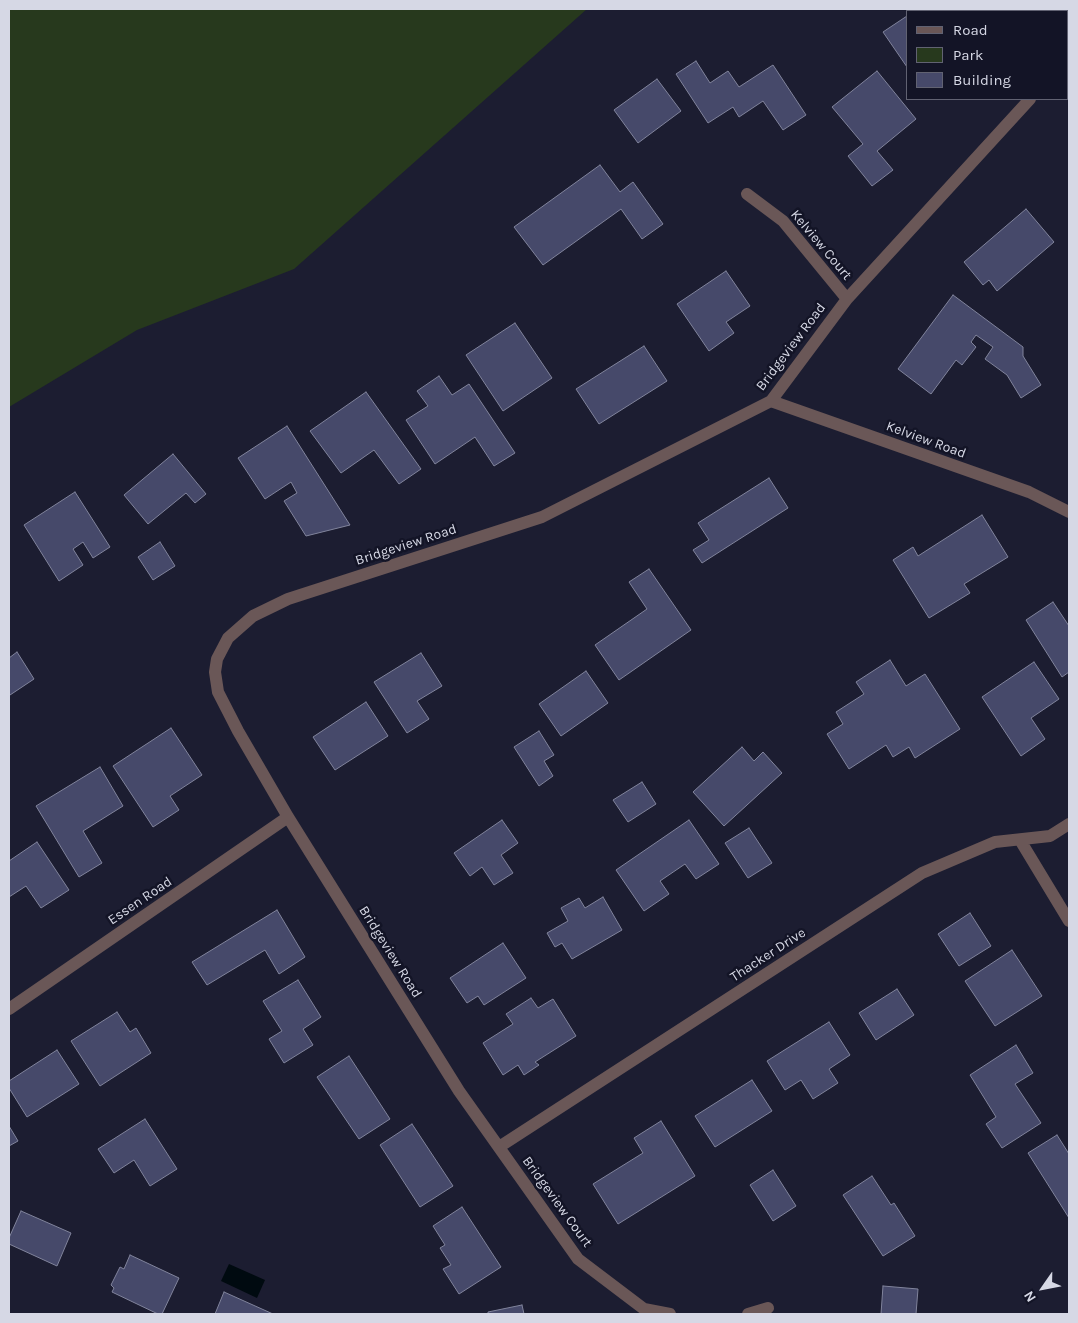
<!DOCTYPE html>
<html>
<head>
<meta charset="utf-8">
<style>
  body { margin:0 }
  #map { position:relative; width:1078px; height:1323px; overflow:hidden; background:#1c1d31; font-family:Karla,sans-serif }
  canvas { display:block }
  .frame { position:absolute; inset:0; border:10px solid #d6d8e5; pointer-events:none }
  .legend { position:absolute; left:906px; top:10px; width:162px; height:90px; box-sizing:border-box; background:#131426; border:1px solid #616272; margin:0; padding:6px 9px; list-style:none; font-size:15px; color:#d6d8e5 }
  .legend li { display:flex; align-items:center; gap:10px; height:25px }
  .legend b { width:25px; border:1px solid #616272 }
  .north { position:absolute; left:1018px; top:1263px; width:50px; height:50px; -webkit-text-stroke:4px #131426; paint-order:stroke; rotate:237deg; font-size:14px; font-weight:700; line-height:20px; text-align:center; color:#d6d8e5 }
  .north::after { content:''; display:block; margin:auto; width:18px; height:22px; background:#d6d8e5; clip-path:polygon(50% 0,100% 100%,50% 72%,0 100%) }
</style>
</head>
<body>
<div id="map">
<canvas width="1078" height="1323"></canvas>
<div class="frame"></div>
<ul class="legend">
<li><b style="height:6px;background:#6a5757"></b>Road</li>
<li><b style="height:14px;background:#27391d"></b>Park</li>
<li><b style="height:14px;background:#46496a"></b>Building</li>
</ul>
<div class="north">N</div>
</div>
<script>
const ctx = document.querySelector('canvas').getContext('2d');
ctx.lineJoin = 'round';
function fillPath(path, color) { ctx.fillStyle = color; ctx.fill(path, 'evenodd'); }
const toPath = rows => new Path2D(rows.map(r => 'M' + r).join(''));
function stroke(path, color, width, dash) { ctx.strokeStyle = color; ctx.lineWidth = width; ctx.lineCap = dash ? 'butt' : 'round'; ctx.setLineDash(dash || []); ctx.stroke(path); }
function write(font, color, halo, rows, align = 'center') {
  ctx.font = font + ' Karla,sans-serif'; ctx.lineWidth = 5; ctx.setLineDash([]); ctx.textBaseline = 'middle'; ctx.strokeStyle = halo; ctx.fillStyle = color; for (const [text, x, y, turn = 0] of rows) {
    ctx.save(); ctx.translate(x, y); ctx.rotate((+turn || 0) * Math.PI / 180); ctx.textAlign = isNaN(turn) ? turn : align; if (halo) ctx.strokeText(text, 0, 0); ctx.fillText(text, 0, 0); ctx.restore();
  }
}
fillPath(toPath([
  [9,9,587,9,294,269,137,330,9,407]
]), '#27391d');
fillPath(toPath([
  [229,1264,265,1280,257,1298,221,1281]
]), '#000a10');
const building = toPath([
  [918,9,957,9,959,11,914,11,918,9],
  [907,16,907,67,883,32,907,16],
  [696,61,710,83,728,71,739,87,773,65,806,115,783,130,763,101,739,117,733,107,708,123,676,74,696,61],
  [877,71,916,119,877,151,893,170,872,186,848,156,863,144,832,107,877,71],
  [657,79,681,111,638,143,614,110,657,79],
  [600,165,620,192,633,182,663,224,642,239,621,209,543,265,514,227,600,165],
  [1026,209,1054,242,997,291,989,280,983,285,964,262,1026,209],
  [726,271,750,306,726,322,734,333,709,351,677,304,726,271],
  [953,295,1023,347,1023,356,1041,385,1021,398,1007,375,985,359,993,347,976,335,971,342,976,347,962,365,956,360,931,394,898,369,953,295],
  [515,323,552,378,503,411,466,355,515,323],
  [644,346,667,381,599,424,576,389,644,346],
  [439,376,452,395,469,384,515,453,494,466,475,437,435,464,406,420,428,406,417,391,439,376],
  [366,392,421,469,399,484,374,450,341,473,310,431,366,392],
  [287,426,350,525,306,536,284,501,297,493,291,482,265,499,238,458,287,426],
  [173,454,206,494,195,503,186,493,148,524,124,495,173,454],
  [769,478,788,508,702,563,693,550,709,540,698,523,769,478],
  [75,492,110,547,93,558,83,542,73,549,83,565,59,581,24,525,75,492],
  [982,515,1008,557,964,584,970,593,929,618,893,560,913,547,918,556,982,515],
  [160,542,175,566,153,580,138,557,160,542],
  [649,569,691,630,619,680,595,645,647,609,629,582,649,569],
  [1053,602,1069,626,1069,672,1062,677,1026,620,1053,602],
  [17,652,34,679,10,695,9,695,9,658,17,652],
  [421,653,442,686,417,701,429,719,407,733,374,682,421,653],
  [890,660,906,686,925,674,960,729,915,758,909,747,893,757,886,745,849,769,827,734,843,724,836,712,864,694,856,682,890,660],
  [1034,662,1059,699,1031,718,1045,739,1021,756,982,697,1034,662],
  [586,671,608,703,561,736,539,704,586,671],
  [366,702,388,736,335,770,313,737,366,702],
  [171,728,202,775,170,796,179,810,153,827,113,766,171,728],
  [539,731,554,755,544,761,553,776,539,786,514,747,539,731],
  [742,747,754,761,763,752,782,773,724,826,693,792,742,747],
  [100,767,123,806,83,831,102,863,79,877,36,806,100,767],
  [642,782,656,804,628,822,613,800,642,782],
  [502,820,518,843,501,855,513,873,494,885,482,867,470,876,454,853,502,820],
  [689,820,719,864,696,879,685,864,660,881,669,894,644,911,616,870,689,820],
  [749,828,772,863,748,878,725,843,749,828],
  [37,842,69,890,41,908,26,886,9,897,9,861,37,842],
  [603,897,622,930,572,959,562,943,555,947,547,933,568,921,561,908,579,898,585,908,603,897],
  [277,910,305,957,279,974,265,950,207,985,192,962,277,910],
  [970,913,991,946,959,966,938,934,970,913],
  [503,943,526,978,484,1005,478,996,467,1003,450,978,503,943],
  [1012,950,1042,996,995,1026,965,981,1012,950],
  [298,980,321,1017,303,1029,313,1045,284,1063,269,1039,282,1031,263,1001,298,980],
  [897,989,914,1015,876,1040,859,1013,897,989],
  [531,998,538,1008,553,999,576,1036,535,1062,539,1065,524,1075,518,1065,503,1075,483,1043,513,1024,506,1014,531,998],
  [117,1012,130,1032,136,1028,151,1053,100,1086,71,1041,117,1012],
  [829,1022,850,1055,829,1069,838,1083,813,1099,801,1080,785,1090,767,1061,829,1022],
  [1016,1045,1033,1073,1015,1084,1041,1123,1002,1148,986,1124,996,1117,970,1075,1016,1045],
  [57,1050,79,1084,27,1117,9,1088,9,1081,57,1050],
  [349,1056,390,1119,359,1139,317,1077,349,1056],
  [752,1080,772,1111,715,1147,695,1116,752,1080],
  [145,1119,177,1169,150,1186,134,1160,114,1173,98,1149,145,1119],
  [661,1121,695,1176,618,1224,593,1184,643,1153,634,1138,661,1121],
  [412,1124,453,1186,420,1207,380,1145,412,1124],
  [9,1126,18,1141,9,1146,9,1126],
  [1057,1135,1069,1154,1069,1218,1028,1153,1057,1135],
  [773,1170,796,1206,773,1221,750,1185,773,1170],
  [872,1176,891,1205,894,1203,915,1236,883,1256,843,1195,872,1176],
  [462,1207,501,1267,459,1294,443,1269,451,1265,440,1248,445,1245,433,1226,462,1207],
  [21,1211,71,1233,57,1266,9,1244,9,1238,21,1211],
  [130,1255,179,1278,162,1314,158,1314,112,1292,114,1288,111,1285,120,1267,124,1269,130,1255],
  [883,1286,918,1289,916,1314,881,1314,883,1286],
  [224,1292,273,1314,215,1314,224,1292],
  [522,1305,524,1314,488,1314,488,1312,522,1305]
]);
fillPath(building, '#46496a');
stroke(building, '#81849c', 1);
stroke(toPath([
  [1067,58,1069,56],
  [747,194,783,221,847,299],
  [771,401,1029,492,1069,512],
  [1020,840,1069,921],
  [9,1009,288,817],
  [499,1147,922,873,995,842,1050,836,1069,824],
  [670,1314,644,1309,578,1259,459,1091,288,817,238,731,218,692,215,672,217,659,228,638,253,616,288,599,542,517,771,401,847,299,1030,99],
  [748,1314,768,1308]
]), '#6a5757', 12);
write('14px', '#d6d8e5', '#131426', [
  ["Kelview Court",821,245,50],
  ["Bridgeview Road",791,347,-53],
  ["Kelview Road",926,440,20],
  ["Bridgeview Road",406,545,-18],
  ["Essen Road",140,901,-34],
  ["Bridgeview Road",390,952,58],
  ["Thacker Drive",768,955,-33],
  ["Bridgeview Court",557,1202,54]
]);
</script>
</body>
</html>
